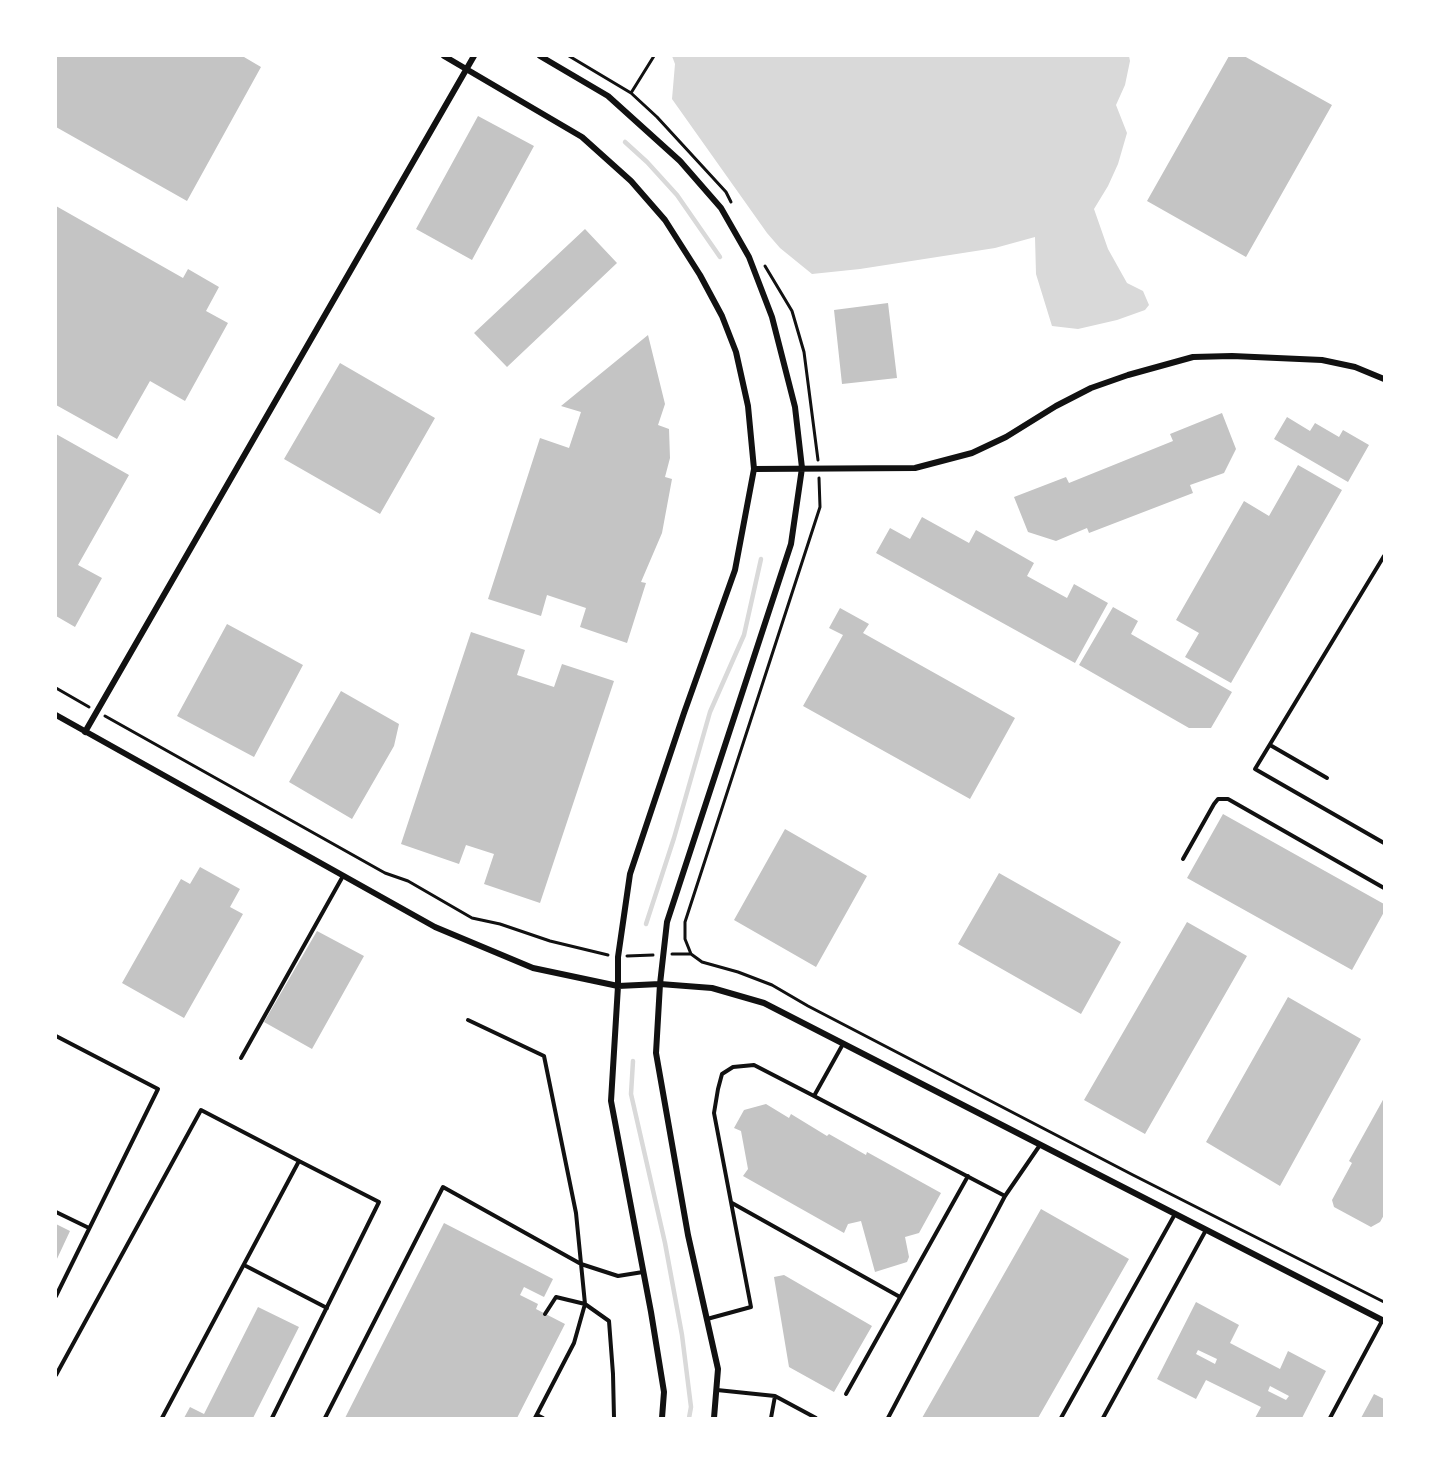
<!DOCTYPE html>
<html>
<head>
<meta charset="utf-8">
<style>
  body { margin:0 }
  #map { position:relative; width:1440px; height:1474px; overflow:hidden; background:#fff; font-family:"Golos Text",sans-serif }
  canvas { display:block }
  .frame { position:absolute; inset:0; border:57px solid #fff; pointer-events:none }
</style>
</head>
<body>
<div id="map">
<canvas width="1440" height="1474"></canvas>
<div class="frame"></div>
</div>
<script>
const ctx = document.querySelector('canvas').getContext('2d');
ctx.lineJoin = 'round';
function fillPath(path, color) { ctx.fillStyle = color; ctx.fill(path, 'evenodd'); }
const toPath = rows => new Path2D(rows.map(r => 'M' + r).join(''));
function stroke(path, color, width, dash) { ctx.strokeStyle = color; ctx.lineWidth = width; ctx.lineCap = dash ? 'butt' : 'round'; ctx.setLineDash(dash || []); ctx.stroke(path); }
fillPath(toPath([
  [672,56,1129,56,1130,61,1125,85,1116,105,1127,133,1118,164,1108,186,1094,209,1108,249,1127,283,1143,291,1149,305,1145,310,1117,320,1078,329,1052,326,1036,274,1035,237,995,248,860,269,812,274,780,248,767,233,672,99,675,64]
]), '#d9d9d9');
stroke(toPath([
  [625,142,647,162,677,195,720,257],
  [646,924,674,838,710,712,744,635,761,559],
  [633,1061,631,1094,665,1243,682,1335,691,1407,689,1418]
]), '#d9d9d9', 4.5);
fillPath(toPath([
  [56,56,245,56,244,57,261,67,187,201,56,127],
  [1229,56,1244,56,1332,105,1246,257,1147,201],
  [478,116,534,146,472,260,416,229],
  [56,206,183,278,188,269,219,287,206,311,228,323,185,401,150,381,117,439,56,405],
  [585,229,617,263,507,367,474,333],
  [888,303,897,378,842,384,834,310],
  [648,335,665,404,658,425,669,429,670,458,665,477,672,479,662,533,641,582,646,583,627,643,580,627,586,608,547,595,541,616,488,599,540,438,569,448,581,412,561,406],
  [340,363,435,418,380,514,284,459],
  [1222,413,1236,449,1224,473,1190,485,1193,493,1089,533,1087,528,1056,541,1028,532,1014,497,1066,477,1069,483,1173,441,1170,434],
  [1287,417,1310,431,1315,423,1339,437,1343,430,1369,445,1348,482,1274,439],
  [56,434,129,475,78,565,102,578,75,627,56,616],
  [1298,465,1342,490,1231,683,1185,657,1199,633,1176,620,1244,501,1269,516],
  [922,517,969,543,976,530,1034,563,1027,576,1067,598,1074,584,1108,603,1075,663,876,553,890,528,910,539],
  [1113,607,1138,621,1131,634,1232,692,1211,728,1189,728,1079,665],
  [840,608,869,624,863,633,1015,718,970,799,803,706,843,635,829,628],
  [227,624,303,665,254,757,177,716],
  [471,632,525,650,517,675,554,687,562,664,614,681,540,903,484,884,494,854,466,845,459,864,401,844],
  [341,691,399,724,394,746,352,819,289,782],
  [1223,814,1384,904,1384,912,1352,970,1187,878],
  [785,829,867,876,816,967,734,920],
  [200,867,240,889,230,907,243,914,184,1018,122,983,181,879,190,884],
  [999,873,1121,942,1081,1014,958,944],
  [1187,922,1247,956,1145,1134,1084,1100],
  [317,931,364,956,312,1049,264,1022],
  [1288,997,1361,1039,1280,1186,1206,1142],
  [1384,1098,1384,1215,1380,1222,1371,1227,1334,1207,1332,1200,1352,1163,1349,1161],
  [766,1104,789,1118,791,1114,827,1136,829,1134,866,1155,867,1152,941,1193,919,1233,905,1237,909,1257,907,1262,875,1272,861,1221,848,1224,844,1233,743,1176,748,1169,741,1131,734,1128,744,1110],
  [1041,1209,1129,1259,1038,1418,922,1418],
  [444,1223,553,1279,544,1297,524,1287,520,1295,538,1304,536,1309,565,1324,517,1418,345,1418],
  [56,1224,70,1231,56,1261],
  [784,1275,872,1326,834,1392,789,1367,774,1277],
  [1196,1302,1239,1325,1230,1343,1280,1369,1288,1351,1326,1371,1302,1418,1255,1418,1261,1407,1206,1380,1196,1399,1157,1379],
  [1198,1350,1217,1359,1215,1364,1196,1354],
  [1270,1386,1289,1396,1286,1400,1268,1391],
  [258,1307,299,1327,253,1418,184,1418,190,1407,204,1414],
  [1374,1394,1384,1399,1384,1418,1361,1418]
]), '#c4c4c4');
stroke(toPath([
  [569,56,631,93],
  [654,56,631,93,657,117,726,192,731,202],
  [765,266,792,311,804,352,818,460],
  [819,478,820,507,685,922,685,939,691,954,702,962,738,972,772,985,808,1006,1133,1175,1384,1302],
  [56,688,89,707],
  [105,716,385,873,408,881,472,918,500,924,550,941,608,955],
  [672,954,691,954],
  [627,956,653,955]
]), '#111', 3);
stroke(toPath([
  [1384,556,1255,769,1384,843],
  [1270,745,1327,778],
  [1183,859,1214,804,1218,799,1228,799,1384,888],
  [468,1020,544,1056,576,1213,585,1304,574,1343,535,1418],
  [56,1036,158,1089,56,1296],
  [241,1058,343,876],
  [814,1096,1005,1196],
  [732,1203,900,1297],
  [56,1212,89,1228],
  [244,1265,327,1308],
  [545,1314,556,1297,585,1304,609,1321,613,1374,614,1418],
  [707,1319,751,1307,714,1113,718,1089,722,1074,733,1067,754,1065,814,1096,843,1044],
  [56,1375,201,1110,299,1161],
  [717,1390,775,1396,816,1418],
  [846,1394,968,1176],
  [537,1415,543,1418],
  [162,1418,299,1161,379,1202,272,1418],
  [325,1418,443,1187,581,1264,618,1276,643,1272],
  [771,1418,775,1396],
  [888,1418,1005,1196,1040,1145],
  [1061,1418,1175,1214],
  [1103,1418,1206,1230],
  [1330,1418,1382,1321]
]), '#111', 4);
stroke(toPath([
  [444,56,582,137,631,181,665,220,700,275,722,316,736,352,748,406,754,469,735,570,684,713,630,874,618,957,618,986,611,1101,651,1312,664,1392,662,1418],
  [540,56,608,96,680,161,721,208,749,257,772,317,795,407,802,468,791,544,667,922,660,984,656,1053,688,1235,718,1369,714,1418],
  [754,469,915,468,972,453,1006,437,1056,406,1091,388,1128,375,1193,357,1232,356,1322,360,1355,367,1384,379],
  [56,715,435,927,533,968,618,986,660,984,712,988,764,1003,1384,1321],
  [85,732,474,56]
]), '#111', 6);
</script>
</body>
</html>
